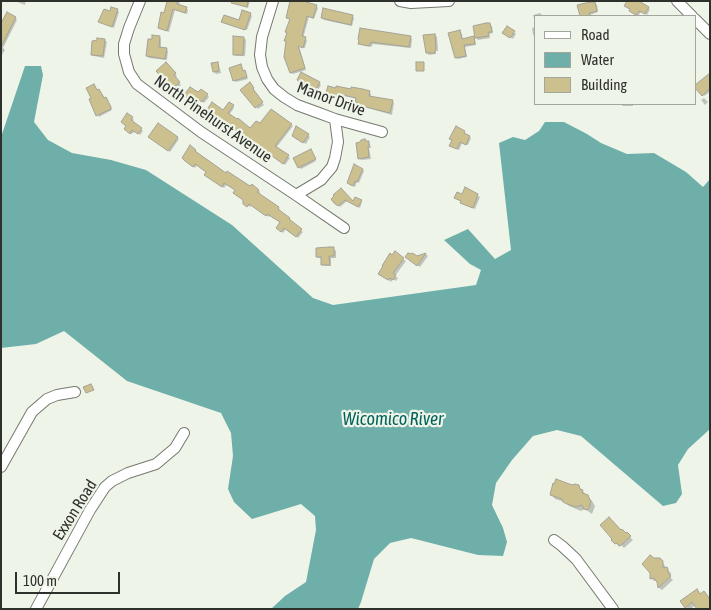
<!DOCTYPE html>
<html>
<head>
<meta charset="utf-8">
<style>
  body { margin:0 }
  #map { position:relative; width:711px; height:610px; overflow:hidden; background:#eff4e9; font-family:"Asap Condensed",sans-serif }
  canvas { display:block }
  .frame { position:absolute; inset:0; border:2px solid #2e302c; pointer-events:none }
  .legend { position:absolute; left:534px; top:15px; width:162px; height:90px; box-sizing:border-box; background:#eff4e9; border:1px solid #a2a69d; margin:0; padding:6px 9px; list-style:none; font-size:15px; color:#2e302c }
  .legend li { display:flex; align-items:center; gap:10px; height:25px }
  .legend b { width:25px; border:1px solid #a2a69d }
  .scale { position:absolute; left:15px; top:572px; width:105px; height:22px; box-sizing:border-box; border:2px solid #2e302c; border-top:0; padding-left:6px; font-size:15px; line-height:18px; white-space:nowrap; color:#2e302c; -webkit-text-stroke:4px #eff4e9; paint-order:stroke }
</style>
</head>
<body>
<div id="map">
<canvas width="711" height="610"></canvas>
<div class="frame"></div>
<ul class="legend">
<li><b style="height:6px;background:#fff"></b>Road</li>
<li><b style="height:14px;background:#6eafa9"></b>Water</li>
<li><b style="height:14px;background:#ccc08e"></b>Building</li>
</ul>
<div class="scale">100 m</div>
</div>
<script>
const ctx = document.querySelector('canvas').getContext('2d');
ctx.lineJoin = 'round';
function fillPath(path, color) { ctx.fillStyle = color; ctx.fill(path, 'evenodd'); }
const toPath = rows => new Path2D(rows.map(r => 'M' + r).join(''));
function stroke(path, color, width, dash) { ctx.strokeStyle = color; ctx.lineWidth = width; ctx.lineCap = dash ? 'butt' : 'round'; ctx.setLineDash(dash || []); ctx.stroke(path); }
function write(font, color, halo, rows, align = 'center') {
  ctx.font = font + ' "Asap Condensed",sans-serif'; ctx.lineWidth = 4.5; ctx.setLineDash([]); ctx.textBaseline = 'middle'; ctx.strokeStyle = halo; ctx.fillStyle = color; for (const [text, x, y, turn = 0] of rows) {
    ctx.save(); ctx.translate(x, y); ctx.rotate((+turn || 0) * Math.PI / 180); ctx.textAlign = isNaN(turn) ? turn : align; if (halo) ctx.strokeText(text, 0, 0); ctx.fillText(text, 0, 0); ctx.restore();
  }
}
fillPath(toPath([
  [25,66,41,66,43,75,34,122,48,140,72,153,111,160,146,170,232,225,313,298,333,305,476,285,481,270,470,264,444,240,468,229,495,259,511,250,499,143,513,137,525,140,539,131,545,122,564,122,587,134,601,143,627,154,654,153,686,172,703,187,710,179,710,429,688,449,678,465,682,494,676,503,663,506,581,436,557,430,533,436,512,460,496,483,492,505,503,528,507,542,503,556,478,555,411,538,390,543,374,559,361,602,358,609,271,609,285,596,306,582,316,530,315,516,301,504,252,519,234,502,228,489,233,456,231,433,221,413,127,381,64,331,36,344,1,348,1,137]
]), '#6eafa9');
fillPath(toPath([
  [15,1,26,1,25,5],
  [167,1,180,1,179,6,186,8,188,10,187,14,175,10,169,32,161,29,159,28,165,14],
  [242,1,250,1,248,8,242,6,241,5],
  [595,3,597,5,598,12,590,15,591,16,582,16,580,15],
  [316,6,318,8,314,19,309,17,303,38,307,40,305,48,299,46,306,70,293,74,291,73,291,20,288,18],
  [627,8,648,8,650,9,647,15,641,12,638,16,632,13,631,11,631,10],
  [117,10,119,12,114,28,102,23,100,22,110,13],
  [540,13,543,16,535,16,535,21,533,15],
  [250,14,252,16,247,30,224,23,223,22,239,21],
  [352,16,354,18,352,26,324,20,322,18],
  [15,18,17,20,3,48,5,50,1,56,1,27],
  [490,25,492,26,493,33,489,34,490,38,478,40,476,38,474,27],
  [535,27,535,36,533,35,532,28],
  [460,32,462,34,463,40,473,37,475,39,476,45,465,47,467,57,458,59,456,58],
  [514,32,516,34,513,39,506,35],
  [435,35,437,37,438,51,436,51,436,54,429,55,427,53],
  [410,37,412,39,411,48,373,44,371,47,362,45,360,43],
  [160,38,161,39,161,48,166,49,168,51,167,60,149,58,147,56],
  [244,38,246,40,245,56,236,56,234,54],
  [105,40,107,42,104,58,94,56,92,55],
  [166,64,177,76,175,77,181,85,176,89,171,84,170,85,158,71],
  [218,64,219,65,221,73,216,74,214,72],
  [241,66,244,72,246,74,248,79,236,82,234,80],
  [710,75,710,92,704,96,695,87],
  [319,83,321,85,317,92,306,88,302,84],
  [252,86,255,91,254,91,264,105,258,109,242,90],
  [98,91,99,91,101,92,112,110,99,117,91,99],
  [369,92,371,94,371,97,392,101,394,103,392,115,361,106,357,102,357,99,344,96,343,102,329,97,327,96],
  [198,94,207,95,209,97,204,103,200,100,197,104,187,97],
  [704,98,708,102,705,105,701,100],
  [620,104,633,104,633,106,623,106],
  [233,106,234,108,229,115,251,129,260,125,291,125,293,126,276,148,290,158,285,165,244,134,243,136,223,121,224,112],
  [128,114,134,120,132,122,143,131,140,135,135,131,132,134,127,131],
  [464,132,466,134,465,135,471,138,468,145,462,143,459,150,452,147,450,145],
  [308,135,310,137,306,144,295,138],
  [177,138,179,139,170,152,152,139],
  [368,142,370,144,371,148,369,148,371,159,361,160,359,158],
  [190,147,227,174,250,188,252,186,259,191,260,192,259,195,278,208,280,210,279,211,289,218,291,220,290,221,303,232,298,238,286,229,283,233,277,228,281,223,270,215,269,217,251,205,250,207,247,205,236,190,227,184,224,188,207,176,208,172,197,165,195,168,183,158],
  [310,151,316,161,301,169,299,167],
  [363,170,364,171,359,183,357,182,355,187,350,185,348,183],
  [466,189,480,197,475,209,463,204,462,202,455,198,463,196],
  [335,195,353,203,361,201,362,202,360,208,347,201,340,207,333,199],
  [334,249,336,251,336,258,331,258,331,266,324,266,323,264,322,258,319,258,317,257],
  [426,254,428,256,420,267,409,259],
  [403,259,406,261,395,276,398,278,396,281,393,279,391,282,382,276],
  [578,486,592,501,595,506,592,514,585,509,581,511,569,506,565,502,555,499,551,494,572,487],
  [621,532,627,534,633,540,624,548,621,545,619,547,613,540],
  [653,559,663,563,665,566,665,568,671,573,671,578,673,580,662,590,659,588,659,580,654,581,651,578],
  [697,591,696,605,690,609,688,609,682,602]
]), '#0003');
const building = toPath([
  [167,1,177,1,177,4,187,7,185,13,173,9,167,31,158,28,161,12,164,13,167,1],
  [232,1,248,1,247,7,231,3,232,1],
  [290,1,303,1,317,5,313,18,307,16,302,36,306,37,303,48,298,46,305,68,290,73,284,57,286,41,284,41,287,33,285,32,290,19,286,18,290,1],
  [627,1,639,1,649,7,645,14,639,11,636,15,629,11,630,9,624,6,627,1],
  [590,2,595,2,597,11,589,13,590,16,580,16,577,5,590,2],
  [111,7,118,9,112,27,98,22,104,9,110,11,111,7],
  [323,8,353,15,351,25,321,18,323,8],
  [242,10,251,13,245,30,221,22,224,15,239,20,242,10],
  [7,12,16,17,1,47,1,23,7,12],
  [486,23,490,23,492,32,488,32,489,36,475,38,473,26,486,23],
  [507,26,515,31,510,38,502,33,507,26],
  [360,28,411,36,409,47,371,42,369,46,358,44,359,41,358,39,360,28],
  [460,30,462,39,474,36,475,44,464,45,466,56,455,58,448,33,460,30],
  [435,34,436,49,435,50,435,53,426,53,423,35,435,34],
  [152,35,160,36,159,47,167,48,165,59,146,56,148,39,152,39,152,35],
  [233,36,244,37,243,55,233,55,233,36],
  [97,38,105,39,103,56,91,55,92,41,97,40,97,38],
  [166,62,176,73,174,75,180,82,173,88,169,83,167,84,156,71,166,62],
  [218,62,219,71,213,72,211,63,218,62],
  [416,62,424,62,424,71,416,71,416,62],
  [241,64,243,71,245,70,247,77,233,81,229,68,241,64],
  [301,72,320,82,315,92,300,84,301,83,297,80,301,72],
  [710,73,710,88,702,96,695,88,695,85,710,73],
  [250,82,254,88,253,89,263,102,255,108,240,90,250,82],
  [94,84,97,90,99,89,104,98,106,97,111,107,111,109,96,116,89,99,91,98,86,88,94,84],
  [328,86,336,88,336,86,351,89,351,87,363,89,370,91,369,96,393,100,390,113,358,105,358,103,355,103,356,98,343,95,341,101,325,96,328,86],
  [190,87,198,92,201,89,208,94,202,102,198,99,195,104,184,95,190,87],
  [212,102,223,110,229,102,234,105,228,113,237,119,238,118,250,128,256,121,260,123,271,109,292,124,275,146,289,155,283,164,242,134,241,135,220,120,206,111,212,102],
  [127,113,133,117,131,120,142,128,138,134,132,130,130,134,124,129,126,126,121,122,127,113],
  [158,123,178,137,168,151,148,137,158,123],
  [296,126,309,134,303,143,292,136,296,126],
  [456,126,465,131,464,133,470,136,466,145,460,142,457,149,449,146,452,140,449,139,456,126],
  [365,139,366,141,369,141,369,147,368,147,369,157,358,159,356,143,360,142,361,140,365,139],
  [190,145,196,150,195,151,226,173,227,171,250,186,252,184,259,190,257,192,279,207,278,209,290,218,289,219,302,229,296,237,284,228,281,232,276,228,280,222,267,214,266,216,249,204,247,207,243,204,243,200,233,193,235,190,224,183,222,187,204,175,206,172,195,164,193,167,185,161,182,158,190,145],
  [311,149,316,159,298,168,293,158,311,149],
  [354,164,363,169,357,182,355,181,353,186,347,183,354,164],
  [465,187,478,194,473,208,460,203,461,201,454,198,457,192,462,194,465,187],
  [341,188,353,201,355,197,362,200,358,207,345,200,338,206,334,203,331,199,334,196,333,195,341,188],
  [329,247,334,247,334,256,329,256,330,265,321,265,321,257,316,257,316,248,329,247],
  [395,251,404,258,393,273,396,275,393,280,390,278,388,280,378,274,383,266,382,266,385,261,390,253,392,255,395,251],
  [408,253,411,254,412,253,414,254,417,256,426,253,417,266,405,257,408,253],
  [91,384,94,390,86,393,83,387,91,384],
  [556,479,572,485,575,484,579,485,580,489,583,490,582,493,588,495,590,500,591,501,589,508,587,510,584,509,582,505,576,507,567,504,563,502,562,499,550,495,553,483,554,484,556,479],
  [609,517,621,530,622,529,626,533,627,532,631,536,620,546,617,543,615,544,611,540,612,539,600,525,609,517],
  [650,555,654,558,660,558,663,561,663,568,667,567,668,569,668,573,671,576,658,588,657,582,654,578,650,579,650,573,642,564,650,555],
  [697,589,700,594,704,591,710,599,710,609,697,609,692,602,685,608,680,601,697,589]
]);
fillPath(building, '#ccc08e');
stroke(building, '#a5a297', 1);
const minor = toPath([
  [140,1,129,28,124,44,124,54,129,72,137,84,201,132,296,195,344,228],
  [273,1,262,37,260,55,262,67,267,79,274,89,284,97,297,105,319,113,335,119,382,132],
  [400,1,411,3,449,1],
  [677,1,692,16],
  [695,19,710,34],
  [296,195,321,180,332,167,335,158,338,142,335,119],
  [1,467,32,412,47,399,57,395,75,392],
  [554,540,562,546,576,559,613,609],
  [36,609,90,510,105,487,112,481,128,473,156,464,175,448,184,433]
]);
stroke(minor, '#74796f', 12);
stroke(minor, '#fff', 10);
write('16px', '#2e302c', '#eff4e9', [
  ["Manor Drive",331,99,20],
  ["North Pinehurst Avenue",213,119,35],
  ["Exxon Road",75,510,-58]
]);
write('italic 18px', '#00635d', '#eff4e9', [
  ["Wicomico River",393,419]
]);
</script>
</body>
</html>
